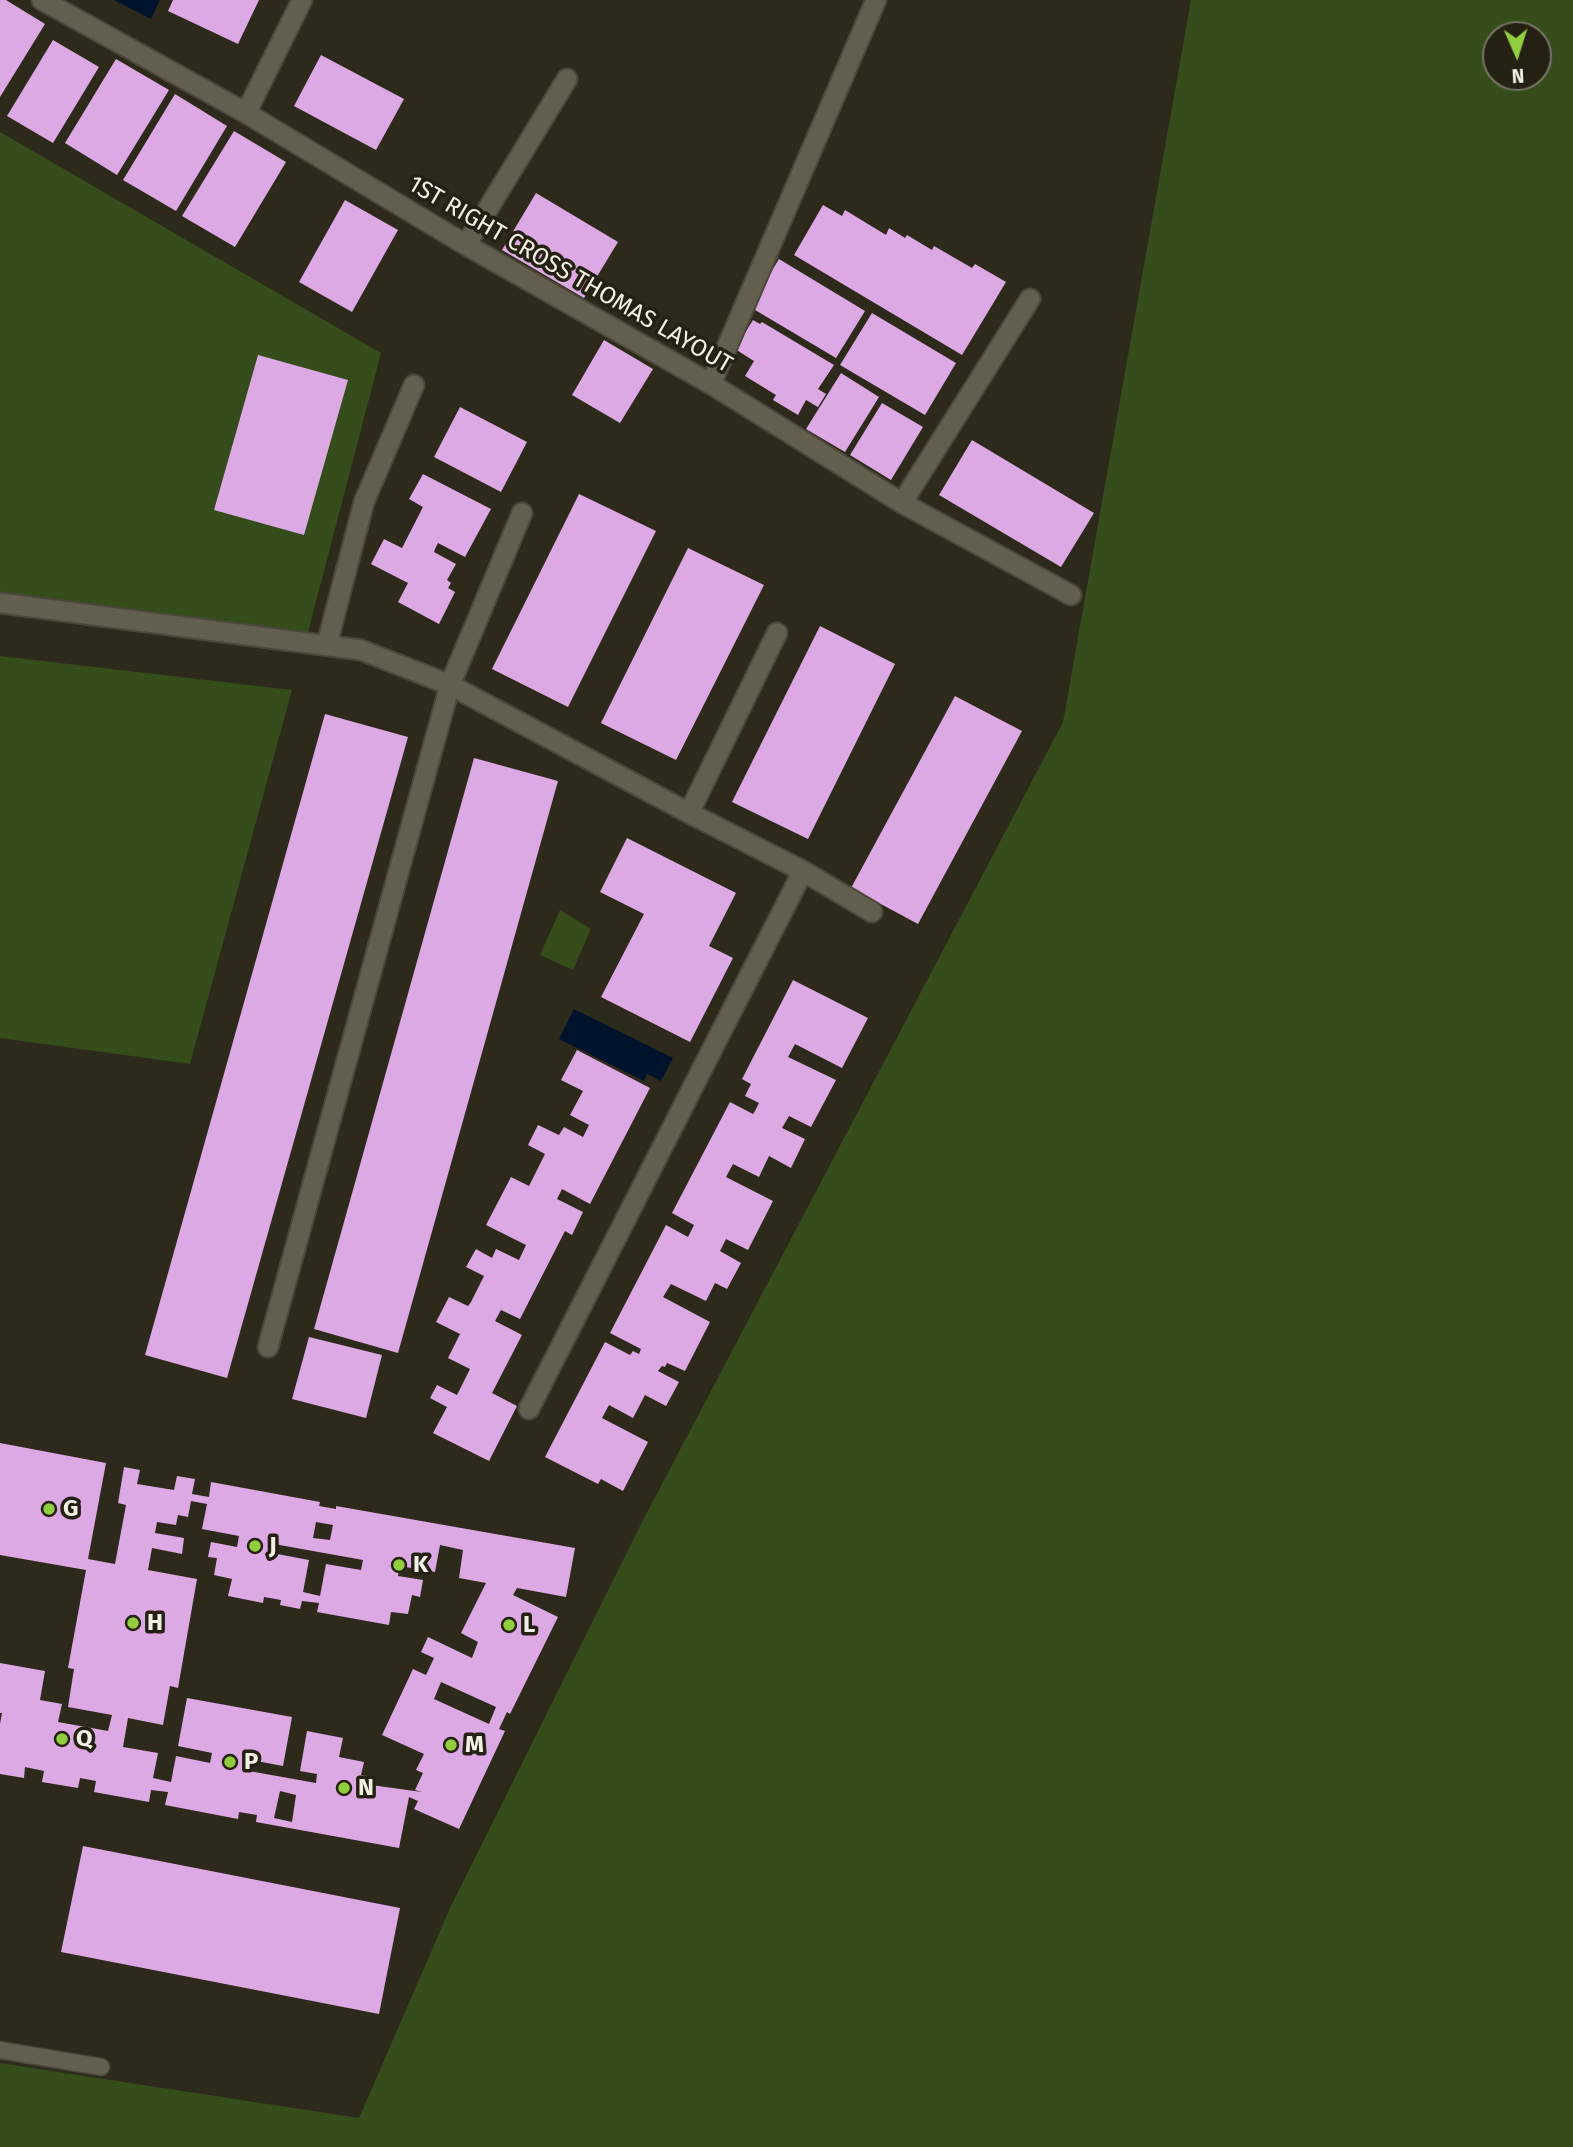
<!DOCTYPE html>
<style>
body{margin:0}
#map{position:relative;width:1573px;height:2147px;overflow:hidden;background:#2e2a1b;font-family:"Fira Sans",sans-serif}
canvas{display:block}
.north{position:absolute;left:1482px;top:21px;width:70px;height:70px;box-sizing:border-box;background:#242112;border:2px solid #767467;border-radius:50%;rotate:177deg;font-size:19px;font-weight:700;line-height:28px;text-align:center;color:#f2f0e6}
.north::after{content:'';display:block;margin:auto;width:24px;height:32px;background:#91cd3f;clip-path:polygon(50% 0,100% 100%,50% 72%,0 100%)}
</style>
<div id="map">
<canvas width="1573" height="2147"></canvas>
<div class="north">N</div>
</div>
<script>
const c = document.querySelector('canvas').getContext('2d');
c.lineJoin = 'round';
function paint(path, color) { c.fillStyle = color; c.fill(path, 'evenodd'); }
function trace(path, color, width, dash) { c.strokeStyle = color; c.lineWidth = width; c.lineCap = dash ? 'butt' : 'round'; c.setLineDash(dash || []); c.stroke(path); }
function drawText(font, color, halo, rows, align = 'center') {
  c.font = font + ' "Fira Sans",sans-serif'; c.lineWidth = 7; c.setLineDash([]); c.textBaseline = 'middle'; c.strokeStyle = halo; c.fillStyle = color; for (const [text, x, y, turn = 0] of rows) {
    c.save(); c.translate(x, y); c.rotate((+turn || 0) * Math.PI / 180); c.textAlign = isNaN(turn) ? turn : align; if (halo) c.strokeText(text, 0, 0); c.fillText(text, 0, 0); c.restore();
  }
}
const green = new Path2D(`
 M1191,0h382v2147h-1573v-84l359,55 92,-212 191,-384 421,-800zM1496,35h42v42h-42z
 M0,132l381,221 -74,283 -307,-43z
 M0,656l292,34 -102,374 -190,-26z
 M560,910l31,19 -18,41 -33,-15z`);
const water = new Path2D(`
 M114,0h46l-9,19z
 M574,1009l99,49 -12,23 -14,-7 -3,7 -85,-42z`);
const building = new Path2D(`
 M0,0h6l39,24 -45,73z
 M173,0h86l-21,44 -70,-33z
 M53,40l46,27 -46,76 -46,-27z
 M321,55l83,44 -28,51 -82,-44z
 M116,59l53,31 -52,85 -52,-32z
 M175,94l52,32 -51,85 -53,-31z
 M234,131l52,31 -51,85 -53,-31z
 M536,193l82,49 -34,56 -82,-48z
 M345,200l53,30 -46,82 -53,-30z
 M823,205l19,11 3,-6 41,25 3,-7 16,10 2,-3 25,15 2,-4 38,22 3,-4 31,18 -44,73 -168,-100z
 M779,259l86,52 -29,47 -86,-51z
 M872,313l84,50 -31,52 -85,-50z
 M753,320l7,4 2,-2 72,43 -16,24 8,5 -8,13 -12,-7 -8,15 -25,-15 3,-5 -31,-19 9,-15 -19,-12z
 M604,340l49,29 -33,54 -48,-28z
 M258,355l90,25 -44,155 -90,-25z
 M841,373l38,24 -34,55 -39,-23z
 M882,403l41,24 -32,53 -41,-25z
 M460,407l67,35 -26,50 -67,-35z
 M972,440l122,73 -33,54 -122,-72z
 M423,474l68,35 -26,48 -27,-14 -3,6 -1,3 22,12 -9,16 4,3 -3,5 7,4 -16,32 -41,-22 10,-19 -37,-19 13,-25 18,9 21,-41 -14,-8z
 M579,494l77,37 -88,176 -76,-38z
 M688,548l76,37 -88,175 -75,-37z
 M820,626l75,38 -87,175 -76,-37z
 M955,696l67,35 -104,193 -67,-36z
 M325,714l83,23 -181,641 -82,-23z
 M474,758l84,23 -160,572 -84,-24z
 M627,838l109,55 -27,53 24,12 -43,84 -89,-45 43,-83 -44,-22z
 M793,980l75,38 -26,50 -47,-24 -7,13 48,23 -25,47 -22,-11 -7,12 23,11 -14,29 -22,-12 -10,21 -26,-13 -7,13 47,24 -25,49 -22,-11 -6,12 21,12 -14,26 -12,-6 -9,18 -35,-17 -8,13 47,25 -25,49 -18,-8 -2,4 -3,-1 -4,5 21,11 -13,24 -21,-11 -12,23 -24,-13 -7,13 46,24 -25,49 -22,-12 -3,5 -53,-27 60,-115 25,13 3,-4 6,3 2,-5 -31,-16 56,-108 22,12 6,-12 -22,-12 58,-111 23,12 2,-3 4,-8 -14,-7 6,-12 -9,-5z
 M577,1050l73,38 -60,116 -28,-15 -5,10 26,13 -11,23 -7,-4 -45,88 -19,-9 -6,11 27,14 -30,58 25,13 -28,55 -56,-28 14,-26 -17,-9 7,-13 20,10 13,-26 -22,-11 12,-24 -24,-12 13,-25 19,9 3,-4 13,-26 -18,-9 10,-18 16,9 4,-9 23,11 7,-15 -40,-20 25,-48 18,9 16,-32 -17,-9 10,-20 21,10 5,-8 19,10 6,-12 -19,-10 13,-24 -22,-11z
 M309,1337l73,18 -16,63 -74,-19z
 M0,1443l106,20 -18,96 27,5 11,-59 -8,-2 6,-36 16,3 -3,14 37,6 3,-14 18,3 -3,15 17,3 2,-15 109,20 -1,4 17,3v-3l239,42 -9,49 -49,-9 -4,7 45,22 -48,97 -3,-2 -8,17 6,2 -46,98 -45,-20 4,-8 -9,-4 -10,51 -143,-26 1,-7 -18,-3 -1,7 -73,-14 3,-13 -17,-2 -2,12 -55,-10 2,-11 -16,-3 -2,10 -36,-6 2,-11 -19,-4 -1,11 -24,-4v-50l2,-11h-2v-50l45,8 -5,29 22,4 -4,18 50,9 4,-16 -44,-8 6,-38 -6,-1 18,-98 -86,-15zM191,1501l16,3 -5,25 37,7 -2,11 -26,-5 -3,15 9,1 -3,17 18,4 -4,17 35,7 1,-6 17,3 -1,5 20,4 2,-8 17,2 -2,9 72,13 2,-13 17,2 4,-19 8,2 3,-17 -25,-4 2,-10 35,6 5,-27 23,5 -4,28 27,5 -25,50 17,9 -6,16 -44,-21 -7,15 13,6 -8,17 -13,-6 -31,66 42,19 -8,16 7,3 -8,17 7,2 -51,-7 2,-8 -12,-2 3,-13 -25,-5 4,-19 -36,-7 -7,40 17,3 -1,9 -67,-12 2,-11 32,6 9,-49 -105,-19 -9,48 34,7 -2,10 -34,-7 -5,26 -18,-4 5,-25 -35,-6 5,-29 35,7 7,-39 8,2 19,-109 -49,-9 4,-22 30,6 2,-16 -29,-5 2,-11 19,3 2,-10 10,2zM316,1522l17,3 -3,15 -17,-2zM274,1544l89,16 -2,10 -35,-6 -6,32 -17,-4 6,-32 -37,-7zM441,1682l55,25 -7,17 -55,-25zM280,1791l16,4 -4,27 -18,-4z
 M83,1846l317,62 -21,106 -318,-62z`);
const service = new Path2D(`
 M0,2050l101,17`);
const minor = new Path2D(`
 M42,0l204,113 220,132 245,139 191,119 169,92
 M246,113l56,-113
 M466,245l101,-166
 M711,384l165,-384
 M902,503l128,-204
 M0,603l361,47 89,35 239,128 114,58 69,41
 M327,644l37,-142 50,-117
 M689,813l88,-180
 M268,1347l182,-662 72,-172
 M529,1409l274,-538`);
const markers = [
 [49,1509,7,"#91cd3f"],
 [255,1546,7,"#91cd3f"],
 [399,1565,7,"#91cd3f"],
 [133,1623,7,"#91cd3f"],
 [509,1625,7,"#91cd3f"],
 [62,1739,7,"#91cd3f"],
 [451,1745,7,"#91cd3f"],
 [230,1762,7,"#91cd3f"],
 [344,1788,7,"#91cd3f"]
];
const streetNames = [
 ["1ST RIGHT CROSS THOMAS LAYOUT",570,275,30]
];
const poiNames = [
 ["G",63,1509],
 ["J",269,1546],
 ["K",413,1565],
 ["H",147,1623],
 ["L",523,1625],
 ["Q",76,1739],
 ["M",465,1745],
 ["P",244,1762],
 ["N",358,1788]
];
paint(green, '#354c1b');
paint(water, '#00132c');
paint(building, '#dca9e4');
trace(service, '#4b483b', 19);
trace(minor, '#4b483b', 23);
trace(service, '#635f4e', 16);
trace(minor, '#635f4e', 19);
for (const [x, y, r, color] of markers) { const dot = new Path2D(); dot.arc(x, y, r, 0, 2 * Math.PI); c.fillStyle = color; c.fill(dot); trace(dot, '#242112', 2.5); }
drawText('24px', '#f2f0e6', '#242112', streetNames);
drawText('bold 24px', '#f2f0e6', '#242112', poiNames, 'left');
</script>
